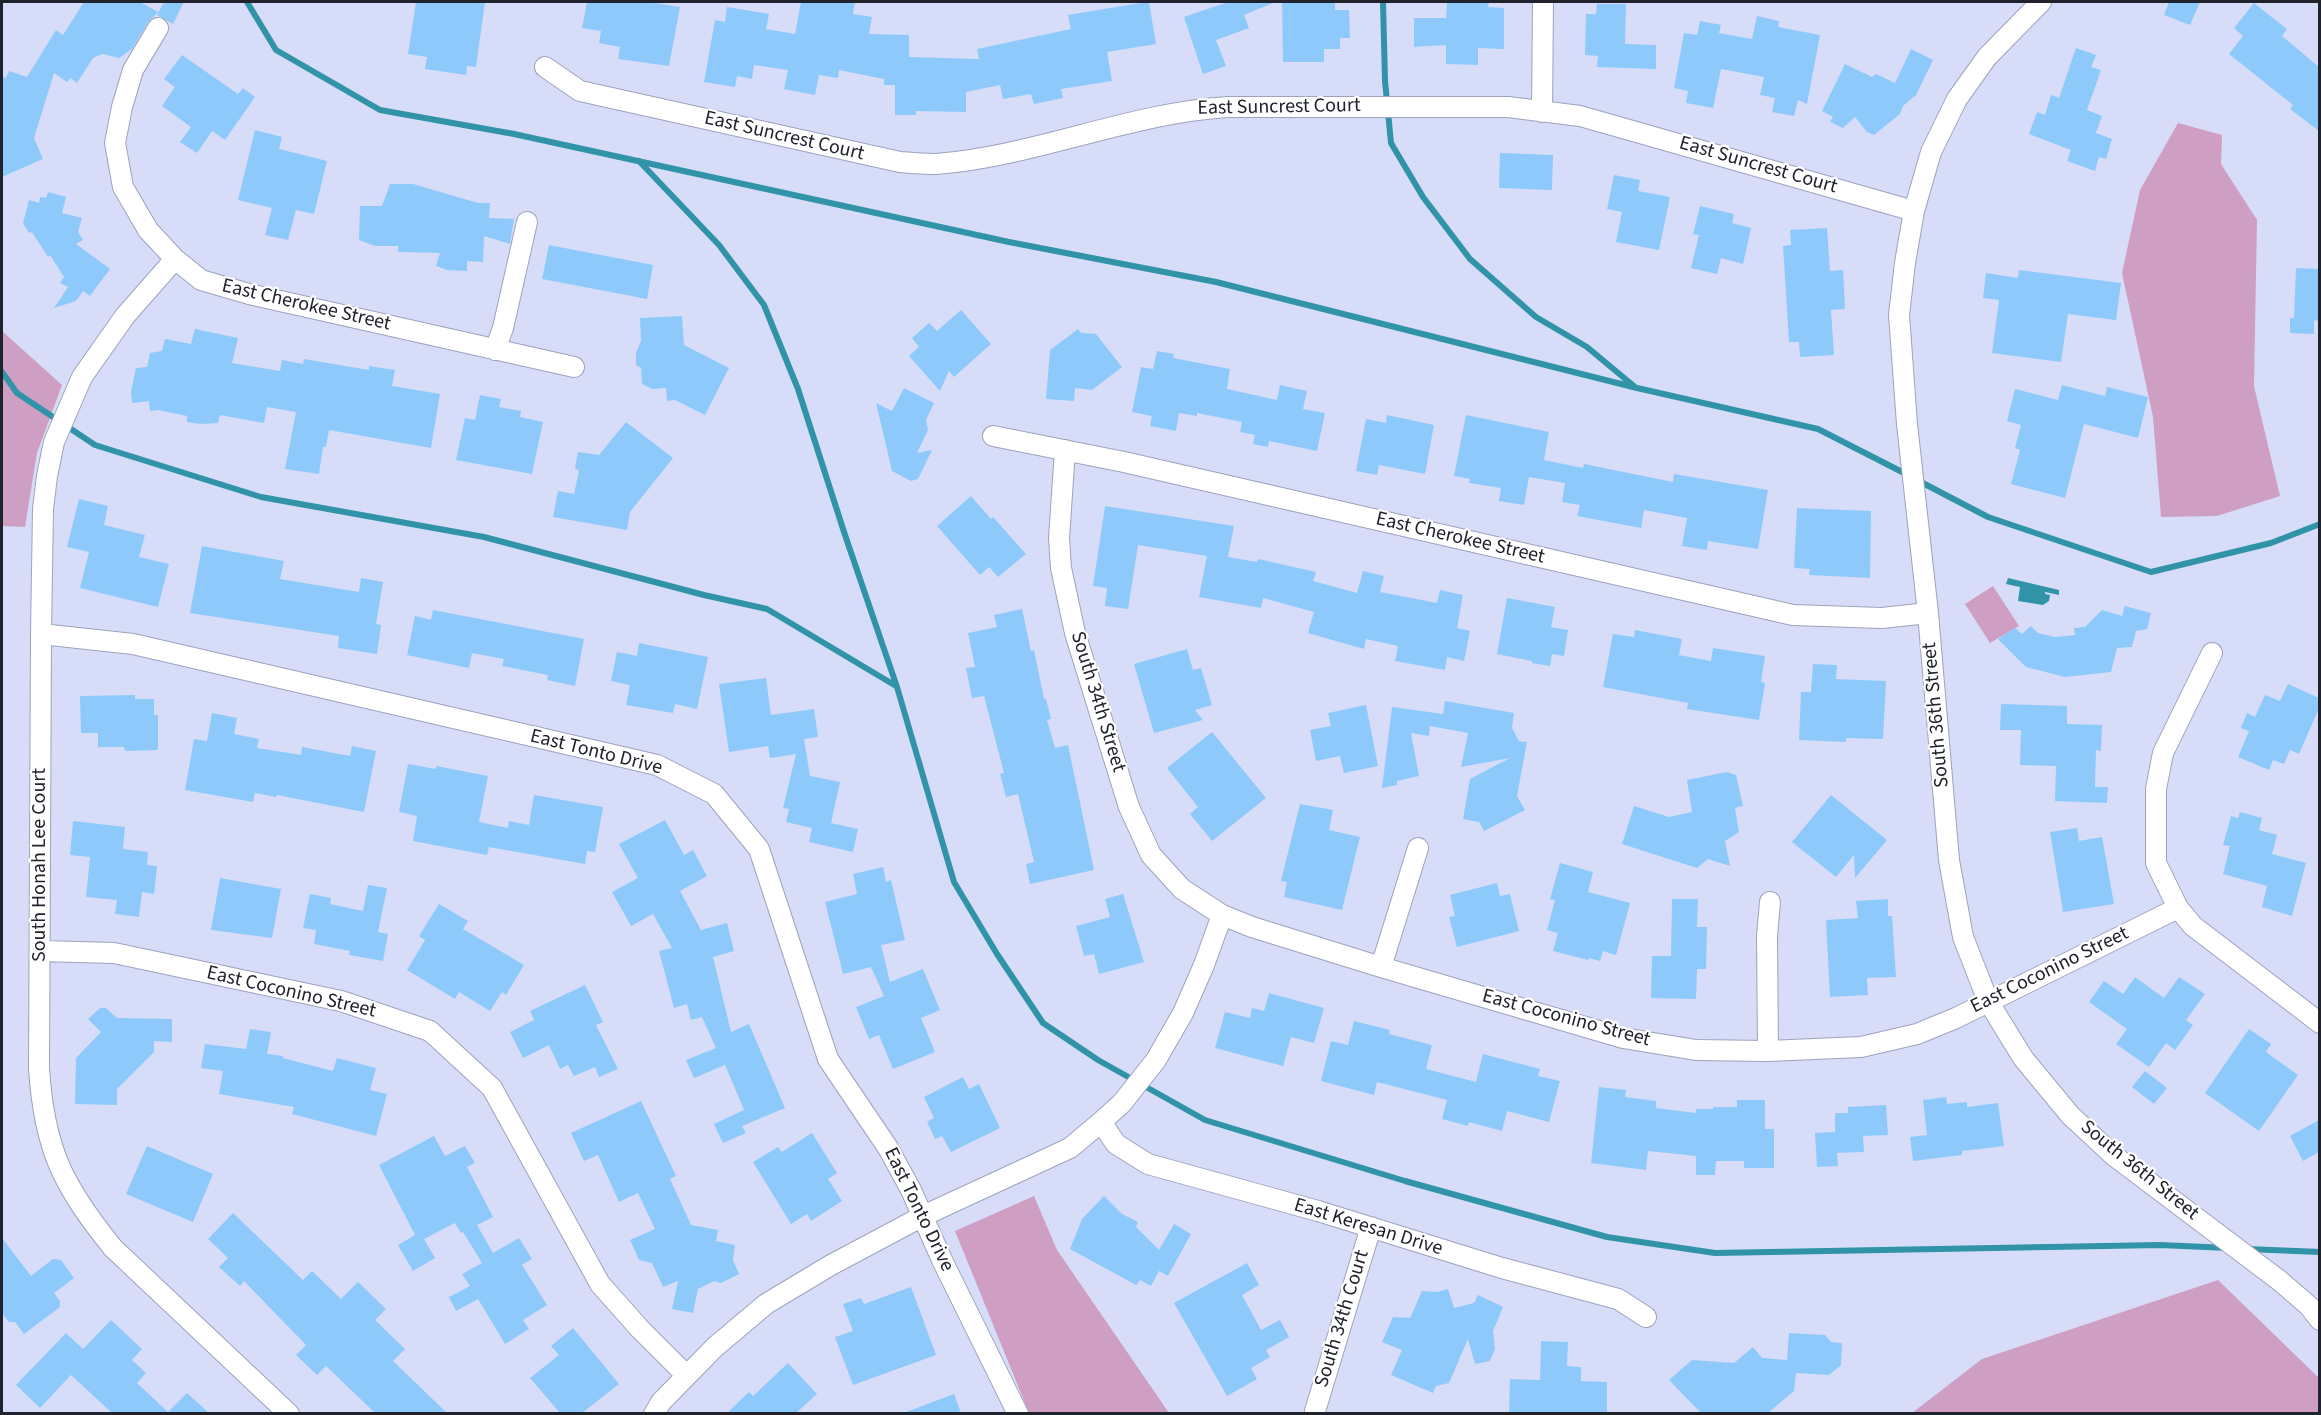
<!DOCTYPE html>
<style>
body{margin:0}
#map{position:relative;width:2321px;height:1415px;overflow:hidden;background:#d7ddf9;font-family:"Source Sans 3",sans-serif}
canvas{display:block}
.frame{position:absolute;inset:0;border:3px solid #20222c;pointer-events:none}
</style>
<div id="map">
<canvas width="2321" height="1415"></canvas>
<div class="frame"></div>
</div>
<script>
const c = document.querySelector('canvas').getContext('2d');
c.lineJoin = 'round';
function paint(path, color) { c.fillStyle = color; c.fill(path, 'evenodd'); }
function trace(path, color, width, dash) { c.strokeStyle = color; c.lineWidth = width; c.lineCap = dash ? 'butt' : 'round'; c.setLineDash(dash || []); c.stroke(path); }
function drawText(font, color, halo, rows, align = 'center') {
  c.font = font + ' "Source Sans 3",sans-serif'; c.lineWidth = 4.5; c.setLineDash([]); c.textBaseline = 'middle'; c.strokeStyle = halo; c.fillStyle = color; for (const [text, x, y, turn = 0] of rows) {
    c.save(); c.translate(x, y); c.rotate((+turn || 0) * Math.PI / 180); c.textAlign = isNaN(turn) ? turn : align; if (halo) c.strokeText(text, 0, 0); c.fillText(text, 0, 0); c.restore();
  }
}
const green = new Path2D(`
 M2178,123l44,12 -1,29 36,56 -3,166 26,110 -63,20 -56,1 -8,-100 -31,-144 18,-83z
 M2,331l60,54 -25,68 -12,74 -23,-1z
 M1993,586l26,40 -29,17 -25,-39z
 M1034,1196l23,54 112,163h-140l-74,-182z
 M2218,1280l101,98v35h-407l70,-54z`);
const water = new Path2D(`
 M2008,578l51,12v5l-14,-3v2l5,1 -1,6 -6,4 -25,-4 2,-14 -14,-3z`);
const stream = new Path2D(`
 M247,2l29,48 104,60 134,24 495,108 207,40 421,106 181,41 90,46
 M1383,2l2,79 6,62 32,54 47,62 66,58 51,30 48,40
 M639,161l80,84 45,60 34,84 47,146 52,152 57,195 43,72 46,69 55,37 107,60 200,61 202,56 108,16 445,-8 68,3
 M2,372l15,21 78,52 166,52 223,40 220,58 63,14 129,77
 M1917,480l71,37 163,55 120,-29 49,-19
 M2247,1249l73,3`);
const building = new Path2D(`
 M84,2h56l18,10 -10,10 -16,27 -13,9 -17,-4 -9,4 -16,25 -7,-5 -3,4 -13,-9 -20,65 9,21 -41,18v-100l4,1 3,-7 18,6 29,-47 7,5z
 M164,2h20l-11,22 -16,-9z
 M416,2h69l-9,65 -9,-1 -1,9 -41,-6 2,-12 -19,-3z
 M587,2h62l31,5 -11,59 -51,-7 2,-12 -21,-4 2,-12 -19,-3z
 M801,2h54l-2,12 19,3 -3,17 40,1v22l70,2 -2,-10 94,-20 -3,-14 79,-13h2l7,42 -49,8 5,29 -51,8 2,9 -29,6 -3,-10 -28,5 -3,-14 -34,7v20l-50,-1v4h-21v-30h-11v-6l-45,-9 -1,8 -19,-3 -4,20 -31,-6 4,-19 -34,-5 -2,14 -15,-3 -2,11 -31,-5 11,-62 10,2 2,-15 42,7 -3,15 29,5z
 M1228,2h47l-31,13 5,13 -33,12 10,26 -23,8 -19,-57z
 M1282,2h53v8h14l1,28h-10v11h-16v13h-41z
 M1447,2h42l-1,5 16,1v41l-26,-1v17l-32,-1v-19l-32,2v-29h32z
 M2169,2h31l-10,23 -26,-10z
 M2254,3l33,26 -5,7 37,31v64l-29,-22 3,-4 -64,-51 14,-18 -9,-8z
 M1597,4h29l-1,40 31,1v24l-59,-2 1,-11 -13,-1 1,-41h10z
 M1757,16l22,5 -1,6 42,8 -13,69 -9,-4 -4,16 -22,-4 3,-14 -15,-3 4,-18 -43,-8 -8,39 -27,-5 2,-12 -14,-3 10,-55 13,2 3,-14 21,4 -2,8 33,6z
 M2076,48l20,7 -5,12 10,3 -14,40 15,6 -6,17 16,6 -6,20 -7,-2 -4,14 -28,-10 4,-11 -42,-16 8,-22 8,3 6,-20 8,3z
 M1911,49l22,11 -17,35 -13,11 -3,8 -26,21 -7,-3 -12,-15 -12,11 -13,-6 3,-5 -11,-6 23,-47 27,13 4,-3 19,9z
 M182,55l56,39 5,-6 12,9 -30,43 -13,-9 -15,22 -17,-11 11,-15 -29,-21 13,-19 -11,-8z
 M255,130l27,7 -3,12 48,12 -13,53 -18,-4 -8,30 -23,-5 7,-27 -34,-8z
 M1500,153l53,2 -1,35 -53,-2z
 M1614,175l26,5 -2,11 32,6 -11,53 -43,-8 6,-30 -15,-3z
 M390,184h23l65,19h12l-1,15 25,1 -4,25 -26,-8 -1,26 -16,-1v10l-20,-1 -11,-4 4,-13 -42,-1v-6h-23l-16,-6 1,-34h22z
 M48,192l18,5 -4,16 20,5 -4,14 5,8 -7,4 34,25 -20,27 -7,-5 -7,10 -22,7 14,-21 -8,-4 4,-6 -14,-22 -2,2 -16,-25 -3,1 -6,-10 6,-23 10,3 1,-6 6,1z
 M1700,206l34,8 -2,9 19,5 -8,36 -22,-6 -4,16 -26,-6 8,-33 -6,-1z
 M1827,228l3,43 13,-1 2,39 -14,1 3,45 -34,2 -1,-15h-10l-6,-96 8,-1 -1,-15z
 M549,245l104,20 -6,34 -105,-20z
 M2296,268l23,1v52l-5,-1v14l-24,-1v-15h4z
 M2019,270l102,13 -5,37 -48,-6 -7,48 -69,-9 7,-53 -16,-2 3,-25 32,5z
 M961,310l30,34 -37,33 -5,-6 -9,20 -31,-35 10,-9 -7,-9 17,-15 8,8z
 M682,316l2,29 45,23 -24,47 -30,-15 -8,1 -1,-13 -14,1 -10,-5 -1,-16 -5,-3v-12l5,-12 -1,-23z
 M195,329l43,9 -6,25 48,8 2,-11 21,4 1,-5 65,11v-4l26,4 -3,16 48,8 -9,54 -102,-18 -3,17h-3l-4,27 -34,-5 11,-57 -29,-5 -3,16 -44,-8 -2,8 -17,1 -14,-2v-6l-29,-6 -8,1 -1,-10 -17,2 -1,-11 5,-24 11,-1 3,-14 12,-2 3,-12 26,5z
 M1078,329l3,4 15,1 26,33 -30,23 -17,-2 -1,13 -28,-2 4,-49z
 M1157,351l17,3 -1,4 57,11 -3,20 50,11 3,-15 27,6 -4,18 22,4 -8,38 -48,-10 -1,6 -15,-3 2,-9 -15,-3 2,-10 -45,-9v3l-18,-3 -3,18 -26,-5 2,-10 -20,-4 9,-45 12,2z
 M2062,385l43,11 2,-9 41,10 -10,41 -54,-14 -19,74 -54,-14 9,-34 -5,-2 6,-23 -14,-4 8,-32 43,11z
 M904,388l30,15 -8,17 2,10 -11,23 15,-3 -14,29 -7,2 -19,-10 -16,-68 16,8z
 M480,395l21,4 -2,8 22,4 -1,6 23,5 -11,52 -76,-14 9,-42 10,2z
 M1387,415l47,10 -9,49 -46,-9 -2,10 -21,-4 10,-52 20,4z
 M1466,415l83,17 -5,28 39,8 1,-4 89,18 1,-8 94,16 -10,59 -50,-8 -1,9 -25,-4 5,-28 -43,-8 -3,18 -64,-12 3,-11 -18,-3 3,-19 -36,-6 -5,28 -25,-4 2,-13 -32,-5 1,-4 -16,-3z
 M626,422l47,36 -43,54 -3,18 -74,-13 5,-26 16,3 5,-23 -4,-3 3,-16 21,3z
 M971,496l20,23 2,-2 33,37 -28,23 -9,-10 -9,8 -43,-49z
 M79,499l29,7 -4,19 41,10 -6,22 30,7 -11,43 -78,-19 9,-36 -22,-5z
 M1105,506l129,20 -6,31 29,5 1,-3 58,13 -3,9 44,12 6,-22 21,5 -4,16 57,11 3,-13 23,5 -6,33 13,3 -6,30 -17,-4 -2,13 -50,-9 3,-15 -32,-7 -2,10 -56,-16 6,-21 -51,-14 -2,10 -62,-11 8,-41 -69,-11 -10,64 -23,-3 2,-18 -14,-2z
 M1797,508l74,3 -1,67 -61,-3 1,-6 -16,-1z
 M202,546l82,15 -4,18 79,13 2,-14 22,4 -7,42 5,1 -4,29 -39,-6 1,-12 -149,-23z
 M1507,598l48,9 -4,20 17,3 -4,26 -12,-2 -2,12 -18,-3v-2l-35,-7z
 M2125,606l26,7 -4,16 -11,2 -4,16 -15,1 -6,24 -46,5 -39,-10 -28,-28 17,-11 7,6 9,-8 7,7 17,4 20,-2 -1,-7 11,-1 17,-17 20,6z
 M1022,609l9,42 3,-1 10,49h2l5,20 -4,1 8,28 13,-3 26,125 -64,14 -4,-20 8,-2 -16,-68 -12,3 -6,-23 4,-1 -20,-77 -12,2 -6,-30 9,-1 -7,-34 29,-6 -3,-12z
 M433,610l151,29 -9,47 -28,-6 1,-5 -46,-9 2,-7 -32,-6 -3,15 -62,-13 8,-39 16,4z
 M1635,630l47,9 -3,16 32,6 2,-13 52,8 -4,26 4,1 -6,37 -72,-11 1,-6 -85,-16 10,-53 21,3z
 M639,643l69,14 -11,52 -22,-5 -2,9 -47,-8 4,-20 -19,-4 6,-29 20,4z
 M1187,649l6,21 8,-2 11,37 -17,5 8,10 -49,13 -20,-69z
 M1813,664l24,1 -1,14 50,2 -3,58 -37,-1v4l-47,-2 2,-48h10z
 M766,678l5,37 43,-6 4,28 -14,2 6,37 30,6 -9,41 27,6 -5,23 -44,-10 3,-14 -26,-6 3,-13 -6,-1 13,-54 -26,4 -2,-12 -39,6 -10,-68z
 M2288,684l31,14v10l-20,46 -9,-4 -6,14 -11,-4 -4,10 -31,-13 11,-26 -8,-3 6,-15 8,4 10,-22 15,6z
 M135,695v4h19v16h4v35l-33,1 -1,-4h-26v-14h-17l-1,-37z
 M1445,701l69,12 -2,15 7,13 8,1 -10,54 8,14 -41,21 -5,-9 -16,-3 7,-40 40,-21 -49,9 7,-34 -38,-7 -1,10 -18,-3 8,43 -22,5v4l-15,3 10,-81 51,7z
 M2001,704l66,2v18l35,1 -1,26 -5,-1 -1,37h13l-1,16 -52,-2 1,-35 -36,-1 1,-35h-21z
 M1366,705l12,61 -34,7 -4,-17 -24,5 -6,-31 21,-4 -3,-13z
 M212,713l25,5 -3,16 25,5 -2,9 44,7 1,-8 48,9 2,-10 24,5 -12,61 -87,-17 -1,2 -21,-4 -2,9 -68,-12 9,-51 13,2z
 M1212,732l54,66 -54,43 -22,-27 8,-7 -31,-39z
 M408,764l28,5v-3l52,10 -9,46 29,6 1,-7 20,4 5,-30 69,12 -8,45 -8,-1 -2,13 -96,-17 -2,8 -74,-14 4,-25 -18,-4z
 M1727,772l9,3 7,31 -8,2 4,24 -14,9 5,25 -22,-7 -11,9 -75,-24 12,-38 35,11 23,-5 -5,-32z
 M1831,795l56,45 -32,38 -1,-23 -18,22 -44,-35z
 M1300,804l33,6 -4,20 31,7 -18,73 -58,-13 3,-15 -6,-1z
 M2240,812l22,6 -3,12 18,5 -5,19 34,9 -14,53 -30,-9 5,-21 -44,-12 7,-28 -7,-1 8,-29 7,2z
 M665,820l19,35 9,-5 14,26 -27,15 21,39 26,-7 7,28 -21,6 18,75 18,-8 36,84 -43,18 4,7 -23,10 -9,-19 30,-14 -19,-45 -31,13 -8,-18 30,-12 -14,-31 -11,3 -4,-16 -13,4 -15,-57 13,-3 -19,-34 -22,12 -19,-34 26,-14 -19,-34z
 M73,821l52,6 -2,22 25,3 -1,13 10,1 -3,28 -12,-2 -3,25 -24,-3 2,-14 -31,-3 4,-40 -20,-2z
 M2077,828l2,13 23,-4 12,67 -51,8 -13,-80z
 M1560,863l33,9 -5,20 42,11 -14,52 -13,-4 -3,10 -11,-3 -1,2 -35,-9 5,-18 -11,-3 8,-30 -5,-1z
 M883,867l3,15 5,-2 14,60 -24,5 9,37 33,-13 17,41 -19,8 14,34 -42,17 -14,-34 -10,4 -13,-32 28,-11 -13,-29 -28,7 -18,-72 32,-8 -4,-20z
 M220,878l61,11 -9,49 -61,-8z
 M1497,883l3,13 10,-2 9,37 -62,16 -8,-30 6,-1 -5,-21z
 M368,885l19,3 -9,44 10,2 -5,27 -34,-6 1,-4 -36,-7 2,-14 -13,-2 7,-34 21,4 -1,6 33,7z
 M1123,894l21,68 -45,12 -5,-20 -10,2 -8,-30 34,-9 -5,-18z
 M1672,899h26l-1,28h10l-1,42h-9l-1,30 -45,-1 1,-42h19z
 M1888,899v17h4l4,61 -29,1 1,17 -38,2 -4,-77 32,-2 -2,-17z
 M439,904l29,17 -5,8 61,36 -18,30 -4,-3 -12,19 -31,-19 -4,7 -48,-29 18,-30 -6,-4z
 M2135,977l29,21 15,-21 26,17 -19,26 7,5 -18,25 -9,-7 -17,24 -33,-23 11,-15 -38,-27 15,-21 19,13z
 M585,985l18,37 -7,3 22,44 -19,8 -4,-10 -21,9 -6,-11 -8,4 -11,-24 -26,13 -13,-26 24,-12 -4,-9z
 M1269,993l55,15 -10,35 -23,-6 -8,29 -68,-18 10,-36 25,6 2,-10 12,3z
 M100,1008h6l11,10 55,1v23l-18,-1v11l-37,37v16l-42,-1 1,-46 25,-26 -13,-13z
 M1354,1021l36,9 -1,4 43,11 -6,24 50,13 7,-28 57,15 -2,7 22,5 -11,41 -42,-11 -5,20 -33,-9 -1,4 -26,-7 5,-19 -70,-18 -3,13 -53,-14 10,-40 17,4z
 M250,1029l21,3 -4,22 16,2v2l50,13 4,-13 39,10 -6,22 17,4 -11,42 -84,-22 2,-7 -75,-13 4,-23 -22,-3 4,-24 41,5z
 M2249,1029l22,15 -5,8 32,23 -39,56 -54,-38z
 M2145,1071l22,17 -13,16 -22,-17z
 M963,1077l6,12 10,-5 21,44 -49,24 -9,-16 -7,3 -8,-17 7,-4 -10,-21z
 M1599,1087l27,3 -1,7 31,4v7l40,5v-4h17v-2h24v-7h28v29h9v39h-30v-7h-28l-1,14h-19v-19l-48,-5 -2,19 -55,-7z
 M1946,1097l1,7 20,-2v5l31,-4 6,43 -42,5v4l-49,6 -3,-24 17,-2 -4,-35z
 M641,1101l35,75 -6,3 21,46 27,5 -2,11 19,4 -2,15 6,14 -18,9 -7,-2 -16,8 -5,24 -21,-4 6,-28 -15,6 -11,-24 -13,-3 -9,-20 25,-11 -17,-36 -19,9 -21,-47 -14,6 -13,-28z
 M1886,1105l2,30 -25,1 1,16 -27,1 1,13 -21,1 -2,-34 20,-1v-19h13v-6z
 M2319,1120v32l-16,9 -13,-25z
 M812,1133l25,40 -9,6 14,22 -31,20 -4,-7 -16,10 -38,-62 25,-15 4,5z
 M434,1136l11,20 20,-10 10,17 -8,4 26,50 -16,8 16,28 26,-15 13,21 -10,6 25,40 -24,15 6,9 -24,15 -27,-45 -22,12 -7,-14 21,-11 -8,-12 20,-11 -19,-31 -2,1 -6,-10 -31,16 11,19 -22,13 -15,-26 17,-10 -36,-70z
 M147,1146l66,28 -20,48 -67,-28z
 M1104,1196l18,18 16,8 -2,5 23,23 15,-26 17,10 -23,42 -9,-5 -8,15 -11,-6 -4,5 -66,-36 12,-30z
 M233,1213l70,67 9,-9 29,28 17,-17 28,27 -11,11 30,29 -12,12 54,52h-72l-49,-47 -9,9 -21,-20 10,-10 -62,-64 -4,5 -21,-19 9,-9 -20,-19z
 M2,1238l29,38 22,-17 8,1 13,18 -20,15 6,8v6l-36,27 -9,-12h-6l-7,-9z
 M1247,1263l12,22 -17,10 19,35 19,-10 9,17 -23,13 4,7 -19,11 6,11 -30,17 -53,-93z
 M911,1287l25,68 -83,30 -18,-48 18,-6 -10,-27 18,-6 3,6z
 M1448,1289l6,19 20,-5 4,-8 25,12 -10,24 2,18 -5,12 -15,3 -7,-25 -19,44 -13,3 -3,7 -42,-18 11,-25 -20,-8 11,-25 17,1 12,-27 16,1z
 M111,1320l31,29 -10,11 14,13 -9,10 31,29 19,-19 22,20h-97l-41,-38 -31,33 -24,-23 50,-52 17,16z
 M573,1328l46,56 -37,29h-22l-30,-35 29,-23 -8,-9z
 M1789,1333l36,2 6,7 11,1 -1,22 -12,10 -33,-2 -2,18 -26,22h-67l-32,-33 23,-20 42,3 19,-16 9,11 25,2z
 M1541,1341l27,1 -1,24 14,1v14l26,1v31h-98l1,-34 30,1z
 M788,1363l29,31 -21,19h-69l22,-21 4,4z
 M954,1394l7,19h-55v-1z`);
const minor = new Path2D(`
 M2041,2l-54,55 -30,42 -26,53 -17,59 -9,52 -6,52 8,109 21,189 21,247 14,77 25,64 35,57 47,57 43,40 167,126 29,25 11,14
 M158,28l-25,42 -11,37 -7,36 8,44 25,43 27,29 26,21 48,14 325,73
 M545,67l35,24 320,71c12,1 24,2 36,2 100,-8 193,-51 292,-57h280l72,9 334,95
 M1542,112l1,-110
 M175,259l-50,57 -43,61 -28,65 -7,34 -4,33 -2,125 -2,434c5,81 24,118 74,180l176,166
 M495,350l8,-22 24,-106
 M993,436l131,26 669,153 89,3 46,-5
 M1065,450l-6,88 2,30 14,65 54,174 22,48 31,34 40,26 30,12 129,40 242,71 73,12 72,1 93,-4 56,-13 39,-16 222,-110
 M41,634l92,10 524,121 57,29 45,55 69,210 60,89 23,42 31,70 76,154
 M2212,653l-49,100 -7,36v74l22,45 15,18 127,97
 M41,951l73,2 227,48 89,30 62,57 108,196 40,45 46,46
 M1381,967l37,-119
 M1768,1051l-1,-115 3,-34
 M1101,1122l15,22 32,20 170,47 184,57 116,31 28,18
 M1315,1411l56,-184
 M654,1414l7,-12 54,-55 51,-43 65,-39 92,-49 147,-68 31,-26 21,-19 34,-43 27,-47 21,-48 18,-50`);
const streetNames = [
 ["East Suncrest Court",1279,108,-1],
 ["East Suncrest Court",784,137,13],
 ["East Suncrest Court",1758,166,16],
 ["East Cherokee Street",306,306,13],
 ["East Cherokee Street",1460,539,13],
 ["South 34th Street",1097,702,73],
 ["South 36th Street",1937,715,-95],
 ["East Tonto Drive",596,753,14],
 ["South Honah Lee Court",41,865,-90],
 ["East Coconino Street",2050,971,-26],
 ["East Coconino Street",291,993,13],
 ["East Coconino Street",1566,1019,15],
 ["South 36th Street",2139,1171,39],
 ["East Tonto Drive",918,1210,64],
 ["East Keresan Drive",1368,1228,17],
 ["South 34th Court",1343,1319,-73]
];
paint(green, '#cf9ec3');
paint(water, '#3093a7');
trace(stream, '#3093a7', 6);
paint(building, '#8ec9fb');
trace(minor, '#9ca3bd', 22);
trace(minor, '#fff', 20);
drawText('20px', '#20222c', '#fff', streetNames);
</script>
